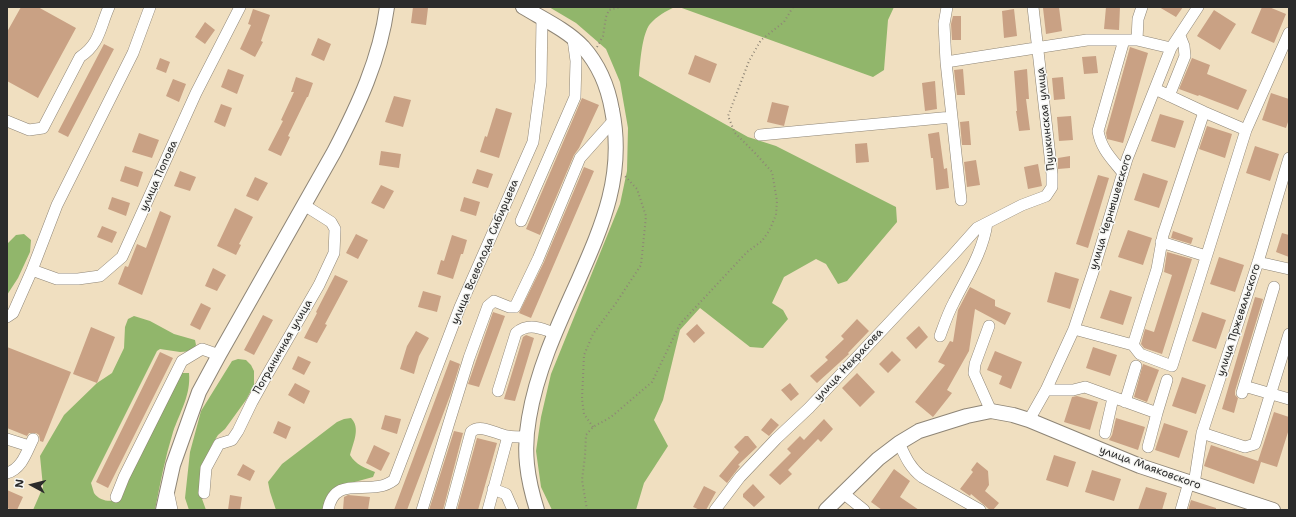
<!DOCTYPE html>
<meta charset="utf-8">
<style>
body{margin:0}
#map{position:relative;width:1296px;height:517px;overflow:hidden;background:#f0dfc0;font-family:"Shantell Sans",sans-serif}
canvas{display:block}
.frame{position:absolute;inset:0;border:8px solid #2b2b2b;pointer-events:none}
.north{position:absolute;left:12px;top:465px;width:40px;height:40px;-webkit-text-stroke:3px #f6f6f2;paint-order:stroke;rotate:277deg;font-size:11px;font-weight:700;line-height:16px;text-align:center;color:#2b2b2b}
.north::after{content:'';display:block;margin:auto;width:14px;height:18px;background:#2b2b2b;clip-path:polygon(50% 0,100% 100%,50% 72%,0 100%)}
</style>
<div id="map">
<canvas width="1296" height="517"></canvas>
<div class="frame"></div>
<div class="north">N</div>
</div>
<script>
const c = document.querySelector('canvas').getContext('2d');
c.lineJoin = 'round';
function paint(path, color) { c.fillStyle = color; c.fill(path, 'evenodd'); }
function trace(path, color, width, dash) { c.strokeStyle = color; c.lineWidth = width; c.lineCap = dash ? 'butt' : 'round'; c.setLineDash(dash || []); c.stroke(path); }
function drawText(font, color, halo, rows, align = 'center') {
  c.font = font + ' "Shantell Sans",sans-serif'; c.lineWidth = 3; c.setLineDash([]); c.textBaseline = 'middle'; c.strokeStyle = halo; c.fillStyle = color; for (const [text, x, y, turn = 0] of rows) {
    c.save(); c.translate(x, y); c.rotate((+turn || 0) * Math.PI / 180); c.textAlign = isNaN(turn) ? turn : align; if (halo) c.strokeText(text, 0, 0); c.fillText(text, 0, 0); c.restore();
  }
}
const forest = new Path2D(`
 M549,7h126c-9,4 -18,9 -25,17 -8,10 -10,39 -11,52l109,61 28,9 120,61 1,15 -50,59 -9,3 -12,-20 -10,-5 -32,18 -12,26 11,7 5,9 -25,29 -13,-1 -50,-39 -20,22 -17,70 -9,20 14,26 -24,37 -8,27h-84l-11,-23 -5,-36 5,-34 10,-43 69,-170 7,-33 1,-43 -8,-46 -14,-33 -30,-26z
 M679,7h215l-6,13 -4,50 -11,7z
 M24,234l7,6 -1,12 -12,26 -11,17v-51l9,-9z
 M134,316l16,5 24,13 21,6 1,5 -3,6 -13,1 -20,-3 -3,2 -66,132c1,3 2,7 3,10 6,9 18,9 26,6l26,-58 34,-68h9c2,22 -9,39 -16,59 -8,26 -13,52 -18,78h-122l10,-23 -3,-31 24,-41 33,-32 15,-10 12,-25 1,-21 3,-8z
 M238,359l8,1 5,5 3,6v14l-8,15 -21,29 -7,6 -5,8 -11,25 -1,28 5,14h-17l-4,-12 5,-46 11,-41 31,-50z
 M351,418c10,10 2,25 -1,37 6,10 15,13 25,17l-2,5 -33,9 -15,24h-49l-6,-18 -2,-10 14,-18 55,-42 7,-3z`);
const building = new Path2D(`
 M21,7h17l38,21 -38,70 -31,-17v-49z
 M413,7l15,1 -2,17 -15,-2z
 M1049,7h10l3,24 -16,3 -3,-26z
 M1106,7h14l-1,23 -15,-1z
 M1159,7h24l-7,10z
 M1262,7h7l17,7 -12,29 -23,-10z
 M253,9l17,6 -9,26 2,1 -8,15 -15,-8 11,-24 -3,-1z
 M1014,9l3,27 -13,2 -2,-27z
 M1214,10l22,14 -16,26 -23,-14z
 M953,16h8v24h-9l-1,-16z
 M205,22l10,8 -10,14 -10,-7z
 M318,38l13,6 -7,17 -13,-6z
 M104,44l10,5 -46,88 -10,-5z
 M1130,47l18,6 -25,90 -16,-4 -1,-6z
 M695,55l22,9 -7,19 -22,-9z
 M1096,56l2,17 -14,1 -2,-17z
 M160,58l10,4 -4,11 -10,-4z
 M1192,58l18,7 -3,9 40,16 -9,20 -39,-15 -1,1 -19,-7z
 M228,69l16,6 -7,19 -16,-7z
 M963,69l2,26h-8l-3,-25z
 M1027,69l2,30h-3l4,31 -11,1 -3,-20h1l-3,-40z
 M296,77l17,6 -5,14h-1l-19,39 2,1 -9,19 -13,-6 15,-29 -2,-1 13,-28h-3z
 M1063,77l2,22 -11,1 -2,-22z
 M173,79l13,5 -7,18 -13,-6z
 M935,81l2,28 -12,2 -3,-28z
 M1271,93l18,6v20l-3,9 -24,-8z
 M394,96l17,4 -8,27 -18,-5z
 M582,98l17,7 -20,43 -5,7 -34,80 -14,-6z
 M772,102l17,4 -5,20 -17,-4z
 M221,104l11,4 -7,19 -11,-5z
 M496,108l16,5 -13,45 -19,-6 5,-16 2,1z
 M1160,114l24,7 -9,27 -24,-7z
 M1071,116l2,24 -14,1 -2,-24z
 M969,121l2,24h-9l-2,-23z
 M1207,126l25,8 -7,24 -26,-9z
 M939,132l5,37 3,-1 2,20 -13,2 -3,-32h-2l-3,-24z
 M139,133l20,7 -7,18 -20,-6z
 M867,143l2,19 -13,1 -1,-19z
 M1255,146l24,8 -9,27 -24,-8z
 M381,151l20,3 -2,14 -20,-3z
 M1070,156v12l-12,1v-11z
 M976,160l4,25 -13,2 -3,-25z
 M1038,164l4,22 -14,3 -4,-22z
 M125,166l18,6 -5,15 -18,-6z
 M584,167l10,4 -63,147 -12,-5 25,-51z
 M477,169l16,5 -5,14 -16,-5z
 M180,171l16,6 -6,14 -16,-5z
 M1143,173l25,8 -9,27 -25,-8z
 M1098,175l11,3 -21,70 -12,-4z
 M255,177l13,6 -10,18 -12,-5z
 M381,185l13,6 -10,18 -13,-6z
 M112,197l18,6 -4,13 -18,-7z
 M464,197l16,5 -4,14 -16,-5z
 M235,208l18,9 -14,27 2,1 -5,10 -19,-9z
 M160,211l11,5 -29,79 -24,-11 7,-18 3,1 9,-23 9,4z
 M102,226l15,6 -5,11 -15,-6z
 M1128,230l24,8 -9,27 -25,-8z
 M1173,231l20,7 -2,6 -20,-6z
 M1282,233l7,2v22l-13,-5z
 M356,234l12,6 -10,19 -12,-6z
 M452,235l15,5 -4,14h-2l-8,25 -16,-5 4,-14 3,1z
 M1167,252l25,7 -30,95 -18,-6 -3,-4 4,-15 9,3 18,-57 -8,-3z
 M1219,257l25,8 -9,27 -25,-8z
 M213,268l13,7 -9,16 -12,-5z
 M1055,272l24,7 -9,30 -23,-7z
 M335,275l13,6 -23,43 2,1 -10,18 -13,-5 13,-25 -1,-1z
 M970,287l25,13v6l16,7 -6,12 -30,-16 -6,42 -22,39 5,3 -19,24 -18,-15 30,-37 -7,-3 12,-21 3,1 5,-32z
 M1110,290l22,7 -9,28 -23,-7z
 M423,291l18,5 -4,16 -19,-5z
 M1255,297l8,2 -28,92v4l3,3 -4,15 -12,-4z
 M201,303l10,5 -11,22 -10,-5z
 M493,312l12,4 -26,71 -11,-3z
 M1202,312l24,8 -10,29 -24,-8z
 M263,315l10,5 -19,35 -10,-5z
 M857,319l12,12 -21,22 1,1 -32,29 -7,-7 18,-16 -3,-3 19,-18 -3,-3z
 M697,324l8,9 -11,10 -8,-9z
 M919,326l9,11 -12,12 -10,-11z
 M91,327l24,10 -18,46 -24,-9z
 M416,331l13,7 -10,18 -5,18 -14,-5 7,-23z
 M526,335l8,3 -19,63 -11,-2 19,-62z
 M7,347l64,25 -28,70 -3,-1 -1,-6 -3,-2h-7l-2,3 -20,-8z
 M1093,347l24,8 -7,21 -24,-8z
 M892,351l9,9 -13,13 -9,-9z
 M995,351l27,11 -11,27 -12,-5 3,-8 -15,-6z
 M160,352l13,6 -65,130 -12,-6z
 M298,356l13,6 -7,13 -12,-6z
 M450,360l10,4 -9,29 -44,117h-13z
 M1143,364l16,6 -12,32 -13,-5z
 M857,373l18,19 -15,15 -18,-19z
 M1182,377l24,8 -10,29 -24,-8z
 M295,383l15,8 -6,13 -16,-9z
 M790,383l9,11 -8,7 -10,-11z
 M1077,396l21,6 -8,28 -26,-8 8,-25z
 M1274,412l15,5v12l-12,38 -19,-6z
 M385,415l16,4 -4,15 -16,-5z
 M771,418l8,7 -10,11 -8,-6z
 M1116,418l29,9 -7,23 -29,-10 3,-5z
 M824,419l9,10 -12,13 -3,-3 -30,31 4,4 -12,11 -11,-10 22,-22 -4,-4 13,-13 4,4z
 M278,421l13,6 -5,12 -13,-6z
 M1164,423l24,8 -9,27 -24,-8z
 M454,431l9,2 -20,77h-14z
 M745,436h3l9,11 -19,18 2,1 -13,17 -8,-7 20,-24 -5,-5z
 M477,438l20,5 -19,67h-21z
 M374,445l16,8 -9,18 -15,-8z
 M1211,445l50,17 -7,22 -50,-18z
 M1054,455l22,7 -8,25 -22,-7z
 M977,462l11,9 1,14 -4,6 14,12 -6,7h-3l-19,-16 -1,2 -10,-7 13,-17 -2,-2z
 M243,464l12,7 -5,10 -13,-6z
 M894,469l16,12 -10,16 19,13h-37l-11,-8z
 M1092,470l29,9 -7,22 -29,-9z
 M753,484l12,13 -11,10 -11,-10v-3z
 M704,486l12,6 -10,18h-6l-7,-3z
 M1146,487l21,6 -5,17h-24z
 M7,490l16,7 -6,13h-5l-5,-2z
 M230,495l12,2 -2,13h-12z
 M348,495l22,2 -2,13h-25l1,-13z
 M1191,500l25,8v2h-28z`);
const path = new Path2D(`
 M597,47l6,-11 3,-19 3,-7 11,-3
 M593,427l-9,-13 -2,-15 2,-44 9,-21 23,-31 25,-38 5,-49 -9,-27 -12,-13
 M587,510l-5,-30 3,-24 1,-21 7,-8 18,-10 41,-35 28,-58 67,-72 15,-11 7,-10 7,-16 1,-14 -5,-29 -17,-19 -20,-20 -7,-17 21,-55 12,-21 23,-18 9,-15`);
const minor = new Path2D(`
 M947,7l-3,17 2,38 15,138
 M1137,40l34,8
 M946,62l141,-22h50l1,-21 4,-12
 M1155,89l49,23 42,18
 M1169,96l16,-40 -1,-10 -4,-10
 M1204,112l-41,123 -6,34 -24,76 7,9 32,12 74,-236 43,-97
 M7,121l22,9 14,-2 37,-71c20,-13 20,-30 29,-50
 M760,135l192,-18
 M1123,173c-11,-14 -22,-24 -25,-42l26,-91
 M521,221l54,-124 1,-36 -3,-22
 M1161,242l45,14
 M1258,262l31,7
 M32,270l25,9h21l22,-3 22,-19 74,-164 44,-86
 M7,317l6,-4 19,-43 25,-65 76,-152 17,-46
 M989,326l-14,38 -1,9 17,38
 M1074,329l59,16
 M940,336c4,-11 8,-23 14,-34 13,-26 29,-50 33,-79
 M1244,386l45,13
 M1046,390h27l12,-3 72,26
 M498,391l18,-58c13,-11 25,-4 39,0
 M1242,393l32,-106
 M1125,402l11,-36
 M1029,420l17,-30 28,-61 20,-60 33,-110 44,-111 27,-41
 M1105,433l8,-35
 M1202,433l43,14 10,-3 34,-110
 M7,439l22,7
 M899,443c6,13 11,25 23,34l58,33
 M1148,447l9,-34 10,-33
 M7,473c15,-4 20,-22 26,-34
 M1194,484l8,-51 56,-171 31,-104
 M493,489l13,5 7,16
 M168,491l4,19
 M204,493l2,-25 13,-24 13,-4 6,-9 14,-29 15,-27 52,-90 15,-32 1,-24 -4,-7 -27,-17
 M843,493l21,17
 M116,497l8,-20 58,-116 20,-12 17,6
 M328,510c7,-38 43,-12 66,-30l66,-173 73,-165 8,-60 1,-64
 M422,510l47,-152 19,-52 6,-5 15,6h6l23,-48 42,-101 34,-38
 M450,510l21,-78c9,-9 25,2 36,4 6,1 13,1 19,1
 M488,510l20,-74
 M715,510l25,-33 36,-38 33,-31 143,-152 25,-28 45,-23 24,-9 6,-9v-13l-19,-167
 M1181,510l8,-28`);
const major = new Path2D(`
 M523,7c20,12 44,23 60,40 16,18 25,40 29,63 13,64 -9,114 -34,171 -20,44 -41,89 -49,137 -6,33 -2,60 8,92
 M163,510l10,-45 26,-73 20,-37 115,-203c24,-46 46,-93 53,-145
 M826,510l52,-51 21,-16 20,-12 48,-15 24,-5 22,4 16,5 111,46 133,44`);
const streetNames = [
 ["Пушкинская улица",1046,119,-96],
 ["улица Попова",159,176,-66],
 ["улица Чернышевского",1111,212,-73],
 ["улица Всеволода Сибирцева",485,252,-67],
 ["улица Пржевальского",1239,320,-72],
 ["Пограничная улица",283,347,-60],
 ["улица Некрасова",849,365,-47],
 ["улица Маяковского",1150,468,20]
];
paint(forest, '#91b66b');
paint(building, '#c9a184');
trace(minor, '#8e8576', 12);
trace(major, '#8e8576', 16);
trace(path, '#8e8576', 2, [1, 3]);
trace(minor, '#fff', 11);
trace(major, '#fff', 14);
drawText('11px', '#2b2b2b', '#f6f6f2', streetNames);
</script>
